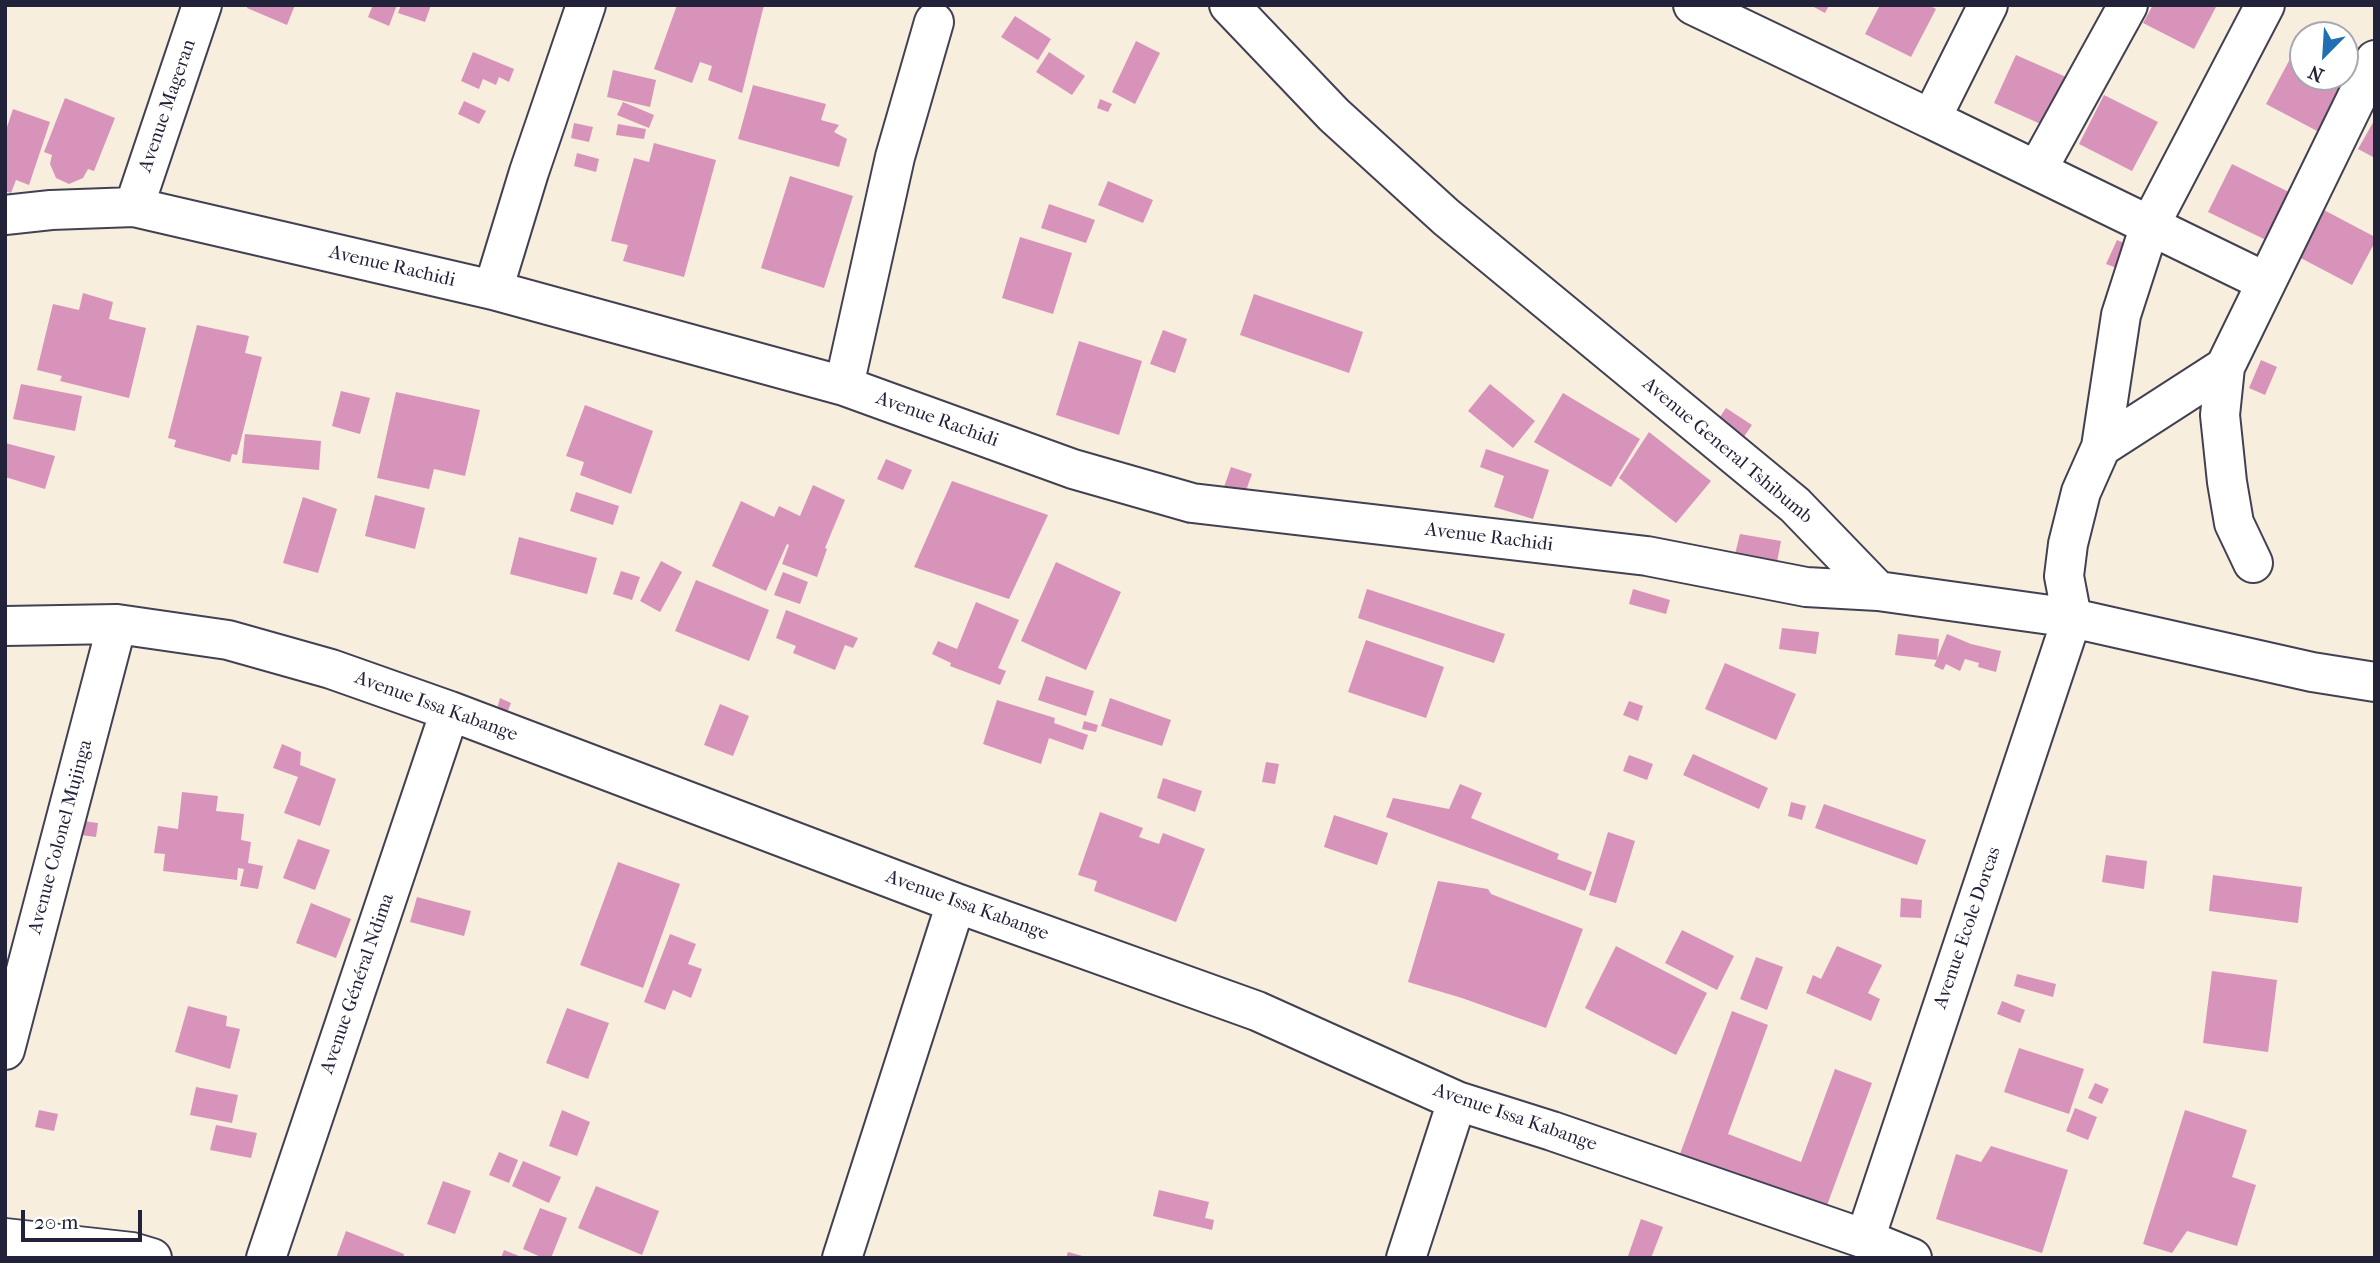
<!DOCTYPE html>
<meta charset="utf-8">
<style>
body{margin:0}
#map{position:relative;width:2380px;height:1263px;overflow:hidden;background:#f7eedd;font-family:"IM FELL French Canon",serif}
canvas{display:block}
.frame{position:absolute;inset:0;border:7px solid #22223b;pointer-events:none}
.north{position:absolute;left:2289px;top:21px;width:70px;height:70px;box-sizing:border-box;background:#fff;border:2px solid #a7a7b1;border-radius:50%;rotate:204deg;font-size:19px;font-weight:700;line-height:28px;text-align:center;color:#22223b}
.north::after{content:'';display:block;margin:auto;width:24px;height:32px;background:#1f6fb2;clip-path:polygon(50% 0,100% 100%,50% 72%,0 100%)}
.scale{position:absolute;left:21px;top:1210px;width:121px;height:32px;box-sizing:border-box;border:4px solid #22223b;border-top:0;padding-left:9px;font-size:21px;line-height:24px;white-space:nowrap;color:#22223b;-webkit-text-stroke:5px #fff;paint-order:stroke}
</style>
<div id="map">
<canvas width="2380" height="1263"></canvas>
<div class="frame"></div>
<div class="north">N</div>
<div class="scale">20 m</div>
</div>
<script>
const c = document.querySelector('canvas').getContext('2d');
c.lineJoin = 'round';
function paint(path, color) { c.fillStyle = color; c.fill(path, 'evenodd'); }
function trace(path, color, width, dash) { c.strokeStyle = color; c.lineWidth = width; c.lineCap = dash ? 'butt' : 'round'; c.setLineDash(dash || []); c.stroke(path); }
function drawText(font, color, halo, rows, align = 'center') {
  c.font = font + ' "IM FELL French Canon",serif'; c.lineWidth = 6; c.setLineDash([]); c.textBaseline = 'middle'; c.strokeStyle = halo; c.fillStyle = color; for (const [text, x, y, turn = 0] of rows) {
    c.save(); c.translate(x, y); c.rotate((+turn || 0) * Math.PI / 180); c.textAlign = isNaN(turn) ? turn : align; if (halo) c.strokeText(text, 0, 0); c.fillText(text, 0, 0); c.restore();
  }
}
const building = new Path2D(`
 M248,5h47l-8,20 -40,-17z
 M373,5h24l-8,21 -21,-9z
 M401,5h30l-6,17 -27,-9z
 M677,5h87l-22,88 -34,-13 4,-14 -12,-4 -8,21 -38,-14z
 M1810,5h19l-4,8z
 M1880,5h48l8,4 -25,48 -46,-23z
 M2153,5h64l-23,44 -51,-26z
 M1015,16l36,23 -13,21 -37,-23z
 M1136,41l24,12 -25,51 -23,-12z
 M2299,42l4,2v33h42v-12l7,4 -33,63 -53,-28z
 M473,52l41,17 -5,13 -10,-5 -3,8 -13,-6 -4,10 -18,-8z
 M1049,52l36,24 -13,19 -36,-23z
 M2016,55l50,22 -21,49 -51,-23z
 M613,70l43,10 -6,27 -43,-10z
 M753,85l73,19 -5,16 18,5 -5,7 13,7 -8,28 -101,-28z
 M2104,95l54,27 -26,49 -53,-27z
 M65,98l50,20 -21,53 -6,-2 -5,9 -14,6 -13,-6 -6,-14 2,-9 -8,-3z
 M1100,99l12,5 -4,8 -11,-4z
 M464,101l22,10 -7,13 -21,-10z
 M623,102l31,13 -5,13 -32,-13z
 M13,109l37,13 -21,63 -13,-5 -5,13 -6,-2v-58z
 M2375,119v39l-17,-9z
 M574,123l19,4 -4,15 -18,-4z
 M618,124l28,5 -2,10 -28,-4z
 M654,143l62,17 -32,117 -61,-16 5,-16 -17,-4 23,-83 15,4z
 M577,153l22,6 -3,13 -22,-6z
 M2232,164l57,28 -23,48 -58,-28z
 M790,176l63,20 -29,92 -63,-20z
 M1108,181l45,19 -10,23 -45,-18z
 M1049,204l46,16 -9,23 -45,-15z
 M2322,209l53,28v5l-23,43 -55,-29z
 M1020,237l52,16 -19,61 -51,-16z
 M2117,240l14,6 -9,24 -16,-6z
 M83,293l30,9 -4,17 37,9 -17,70 -69,-17 2,-5 -25,-6 16,-66 26,6z
 M1254,294l109,38 -14,41 -109,-38z
 M197,325l52,11 -4,17 17,4 -25,98 -5,-1 -2,8 -56,-15 2,-7 -8,-2z
 M1163,330l24,9 -12,34 -25,-9z
 M1079,341l63,20 -23,74 -63,-20z
 M2261,360l16,7 -12,28 -16,-7z
 M21,384l61,12 -7,35 -62,-12z
 M1490,384l45,37 -22,27 -45,-37z
 M341,391l29,7 -10,36 -28,-8z
 M396,392l84,18 -15,66 -31,-7 -5,20 -52,-11z
 M1563,393l77,46 -29,48 -77,-45z
 M585,405l68,26 -22,63 -51,-19 4,-13 -18,-6z
 M1726,408l26,17 -15,22 -26,-17z
 M1649,432l62,49 -35,42 -57,-45z
 M245,434l76,7 -2,29 -77,-7z
 M5,443l50,13 -10,33 -40,-12z
 M1486,449l63,21 -16,49 -39,-12 10,-31 -24,-9z
 M886,459l26,11 -9,20 -26,-11z
 M1231,467l21,7 -7,19 -21,-6z
 M952,481l96,34 -39,84 -95,-32z
 M813,485l32,15 -20,48 2,1 -10,28 -35,-13 7,-19 -2,-1 -21,47 -54,-25 29,-65 33,16 5,-11 21,10z
 M576,492l43,14 -6,19 -43,-14z
 M375,495l50,13 -10,41 -50,-13z
 M303,497l34,12 -19,64 -35,-10z
 M1740,534l41,7 -4,21 -42,-8z
 M519,537l78,21 -10,36 -77,-20z
 M661,561l21,11 -22,40 -20,-11z
 M1056,562l65,30 -35,78 -65,-29z
 M621,571l19,6 -8,23 -19,-6z
 M783,572l25,10 -8,22 -26,-9z
 M696,580l73,30 -20,51 -74,-30z
 M1367,589l138,45 -11,29 -136,-45z
 M1633,589l37,11 -4,14 -37,-10z
 M976,602l43,18 -21,48 8,3 -6,14 -50,-19 1,-3 -19,-9 6,-13 19,8z
 M786,610l72,28 -5,10 -8,-3 -10,25 -42,-17 3,-7 -20,-8z
 M1782,628l37,4 -3,22 -37,-5z
 M1898,634l41,5 -2,21 -42,-5z
 M1947,634l24,10 30,7 -5,21 -18,-5 1,-4 -14,-4 -5,12 -14,-7 -3,6 -9,-4z
 M1366,640l78,27 -18,51 -78,-26z
 M1725,663l71,31 -20,46 -71,-31z
 M1046,676l48,15 -8,25 -48,-16z
 M500,698l11,5 -4,10 -10,-4z
 M1110,698l61,22 -9,26 -61,-20z
 M997,700l58,18 -1,5 34,12 -5,15 -34,-12 -8,26 -58,-20z
 M1629,701l14,5 -5,15 -15,-6z
 M720,704l29,12 -16,40 -29,-11z
 M1084,721l14,4 -2,7 -14,-3z
 M282,744l19,8 -1,13 36,14 -16,47 -36,-13 14,-36 -25,-9z
 M1693,754l75,34 -9,21 -76,-34z
 M1629,755l24,9 -6,16 -24,-9z
 M1266,762l13,2 -4,20 -13,-2z
 M1163,778l39,13 -7,21 -38,-14z
 M1460,784l22,9 -11,25 88,36 -2,5 35,13 -7,19 -199,-74 7,-19 56,11z
 M182,792l36,4 -2,15 28,3 -3,26 10,2 -3,21 15,3 -5,23 -18,-3 4,-17 -6,-1 -1,12 -74,-9 2,-17 -11,-1 4,-27 20,3z
 M1791,802l15,4 -4,14 -14,-4z
 M1824,804l102,36 -9,25 -102,-37z
 M1100,812l43,16 -4,9 20,7 4,-11 42,16 -29,73 -82,-31 3,-10 -19,-6z
 M1334,815l54,18 -11,32 -53,-18z
 M83,821l15,2 -2,14 -15,-2z
 M1608,832l27,9 -19,62 -27,-8z
 M298,839l32,11 -15,40 -32,-12z
 M2106,855l41,6 -3,28 -42,-7z
 M618,862l62,22 -37,104 -63,-23z
 M2213,875l89,12 -4,36 -89,-12z
 M1438,881l50,8 3,5 92,35 -37,99 -84,-30 -54,-16z
 M417,897l54,14 -7,25 -54,-14z
 M1901,898l21,2 -1,18 -21,-1z
 M311,903l40,16 -15,39 -40,-15z
 M1682,930l52,26 -17,34 -52,-27z
 M670,934l26,10 -8,20 14,5 -11,29 -18,-8 -8,20 -21,-8z
 M1616,946l91,47 -31,62 -91,-47z
 M1837,946l45,19 -14,28 12,6 -9,22 -65,-28 7,-18 8,4z
 M1756,957l27,10 -16,43 -27,-11z
 M2212,971l65,9 -9,72 -65,-9z
 M2017,974l39,10 -3,13 -39,-11z
 M2002,1001l23,9 -5,13 -23,-9z
 M188,1006l39,10 -1,10 14,3 -10,40 -55,-17z
 M567,1008l42,15 -21,56 -42,-16z
 M1732,1011l36,14 -40,109 73,28 34,-93 37,14 -46,125 -146,-54z
 M2019,1048l65,21 -15,45 -65,-22z
 M2095,1083l14,6 -7,15 -14,-6z
 M196,1087l42,8 -6,28 -42,-8z
 M2075,1108l22,9 -9,23 -22,-9z
 M39,1110l19,4 -4,17 -19,-4z
 M562,1110l28,12 -13,34 -28,-10z
 M2185,1110l62,20 -15,47 24,8 -19,61 -50,-15 -15,22 -29,-9z
 M216,1125l41,8 -6,25 -41,-8z
 M1991,1146l77,24 -26,83 -106,-34 20,-65 25,8z
 M499,1152l19,8 -9,23 -20,-8z
 M523,1161l38,16 -12,26 -37,-17z
 M443,1181l28,10 -16,43 -28,-10z
 M596,1186l63,25 -17,44 -64,-27z
 M1159,1190l50,12 -4,16 9,2 -2,10 -59,-14z
 M540,1208l27,10 -16,40h-8l-20,-9z
 M1641,1219l22,8 -12,31 -23,-2z
 M346,1231l58,23 -1,4h-67z
 M504,1250l20,8h-23z
 M1068,1252l18,5v1h-20z`);
const street = new Path2D(`
 M1229,5l105,110 112,102 349,288 83,86
 M1693,5l238,114
 M1988,5l-57,114 335,163
 M2037,170l91,-165
 M134,207l68,-202
 M5,215l46,-5 83,-3 359,83 351,96 229,83 119,34 455,53 159,31 72,4 194,27 240,54 63,10
 M493,290l36,-118 57,-167
 M844,386l51,-229 39,-135
 M2101,447l124,-80
 M2253,563l-19,-40 -7,-41 -7,-67 5,-48 150,-307
 M5,626l112,-2 111,16 103,29 119,42 506,192 301,108 200,90 95,30 313,108 47,19
 M5,1050l112,-426
 M5,1238l127,14 20,6
 M1865,1239l207,-621 -8,-42 4,-32 13,-52 20,-45 20,-132 29,-90 115,-220
 M266,1258l184,-547
 M842,1258l114,-355
 M1406,1258l51,-157`);
const streetNames = [
 ["Avenue Mageran",168,106,-71],
 ["Avenue Rachidi",392,267,13],
 ["Avenue Rachidi",937,420,20],
 ["Avenue General Tshibumb",1727,451,40],
 ["Avenue Rachidi",1489,538,7],
 ["Avenue Issa Kabange",436,707,20],
 ["Avenue Colonel Mujinga",61,837,-75],
 ["Avenue Issa Kabange",967,906,20],
 ["Avenue Ecole Dorcas",1968,928,-71],
 ["Avenue Général Ndima",358,984,-71],
 ["Avenue Issa Kabange",1515,1118,19]
];
paint(building, '#d893bb');
trace(street, '#424153', 42);
trace(street, '#fff', 38);
drawText('19px', '#22223b', '#fff', streetNames);
</script>
